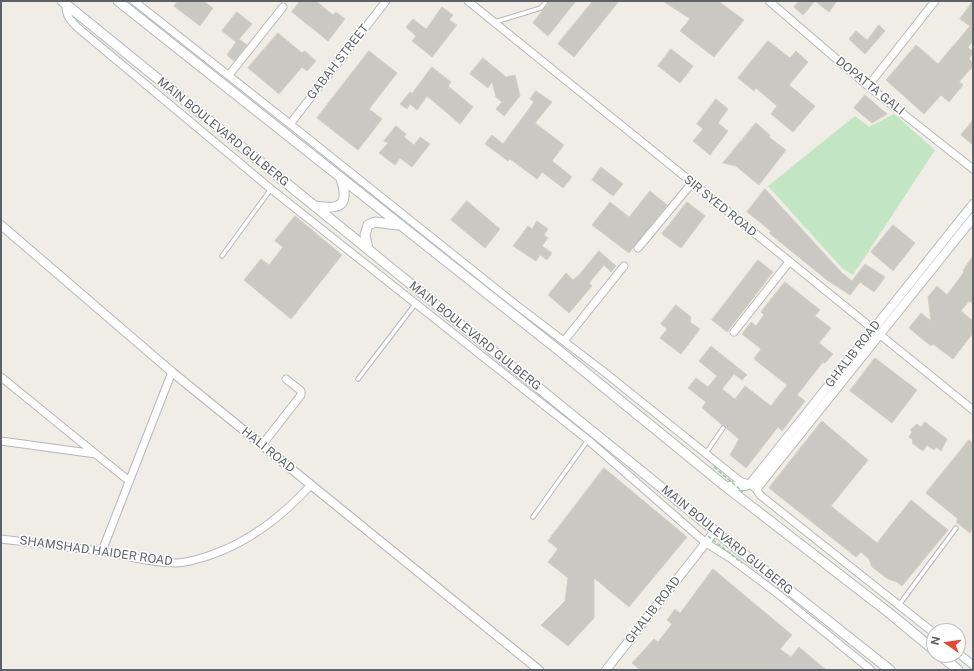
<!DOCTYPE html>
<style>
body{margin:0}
#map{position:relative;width:974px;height:671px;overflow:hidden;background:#efede5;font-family:"Public Sans",sans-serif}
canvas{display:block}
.frame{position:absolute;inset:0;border:2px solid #5d6065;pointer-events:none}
.north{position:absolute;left:926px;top:623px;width:40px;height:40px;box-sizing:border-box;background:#fff;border:1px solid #bebfc1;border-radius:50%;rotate:283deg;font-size:11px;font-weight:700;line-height:16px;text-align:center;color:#5d6065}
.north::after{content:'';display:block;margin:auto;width:14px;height:18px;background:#e64634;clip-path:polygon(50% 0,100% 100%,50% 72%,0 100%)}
</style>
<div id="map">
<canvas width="974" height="671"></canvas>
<div class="frame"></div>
<div class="north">N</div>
</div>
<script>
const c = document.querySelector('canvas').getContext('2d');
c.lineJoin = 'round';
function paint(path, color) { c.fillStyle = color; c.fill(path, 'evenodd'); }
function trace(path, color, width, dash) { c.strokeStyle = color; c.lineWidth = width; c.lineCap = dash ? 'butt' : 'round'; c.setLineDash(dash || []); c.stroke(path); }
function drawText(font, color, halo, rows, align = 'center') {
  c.font = font + ' "Public Sans",sans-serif'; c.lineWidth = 3; c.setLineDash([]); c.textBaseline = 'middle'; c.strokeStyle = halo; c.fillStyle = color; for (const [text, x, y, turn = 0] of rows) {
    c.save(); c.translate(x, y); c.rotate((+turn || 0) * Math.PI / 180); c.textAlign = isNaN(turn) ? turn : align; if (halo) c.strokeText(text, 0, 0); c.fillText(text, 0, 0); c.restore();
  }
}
const green = new Path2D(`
 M894,114l41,36 -82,125 -11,-7 -74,-82 87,-70 14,11z`);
const building = new Path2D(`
 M178,1h25l10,7 -13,18 -26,-20z
 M300,1h16l17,14 3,-3 9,7 -17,22 -36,-29z
 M550,1h26l-28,35 -15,-13z
 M593,1h26l-45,56 -16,-13z
 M663,1h55l26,19 -30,37 -34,-26 10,-12z
 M799,1h38l-8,11 -14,-11 -12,14 -9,-8z
 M973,1v40l-5,6 5,5 -4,7 4,4v3l-14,16 4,3 -14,17 -8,-7 -17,19 -38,-34 30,-35 22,19 32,-38 -10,-7z
 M442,7l11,8 -4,5 8,5 -25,32 -20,-16 4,-5 -10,-9 7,-8 13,10z
 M237,12l15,12 -13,15 8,6 -13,16 -7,-6 9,-13 -14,-11z
 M879,25l6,6 -20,23 -16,-15 7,-8 11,9z
 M278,33l24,20 3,-2 11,10 -9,10 -5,-4 -23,27 -31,-26z
 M768,41l22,17 6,-7 12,11 -19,23 26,21 -22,26 -22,-18 6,-8 -21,-18 -2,3 -16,-13z
 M671,49l22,17 -13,17 -22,-17z
 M369,51l28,22 -28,36 13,10 -24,31 -41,-32z
 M483,58l23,19 9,-2 5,21 -16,20 -8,-7 6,-7 -6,-5 -4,-15 -4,6 -18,-14z
 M432,67l19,15 -3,4 25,21 -13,17 -33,-28 -10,14 -7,-6 -3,5 -7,-5 10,-12 2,1z
 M536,91l16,11 -17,21 29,22 -12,16 20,16 -9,11 -21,-16 -5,7 -27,-20 -2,2 -23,-17 7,-9 11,9 31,-42 -4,-3z
 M865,95l22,19 -15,9 -18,-15z
 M716,99l12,10 -10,14 10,8 -18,24 -17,-14 10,-12 -6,-5z
 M973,120v25l-12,-10z
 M756,123l14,12 -1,2 17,13 -27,35 -23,-19 -13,-3z
 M396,126l10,8 -2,3 10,8 6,-8 10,7 -18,23 -12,-9 -5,7 -16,-12 9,-10 -4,-2z
 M601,167l22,17 -10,12 -21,-16z
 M765,189l77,84 10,8 13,-17 20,13 -11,15 -14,-10 -10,13 -23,-15 -58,-47 2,-2 -24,-19z
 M650,191l17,14 -38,48 -37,-28 18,-23 19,15z
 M467,201l33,28 -15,19 -34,-28z
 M687,202l18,14 -24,32 -19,-14z
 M295,216l47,39 -51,64 -47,-39 17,-21 8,6 14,-18 -8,-6z
 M537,221l11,8 -4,6 4,3 -6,8 10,7 -5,7 -7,-5 -4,6 -23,-15 15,-20 4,3z
 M893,225l22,18 -22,28 -22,-19z
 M599,251l17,15 -5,6 -7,-7 -15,18 3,3 -23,27 -21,-18 18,-22 7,7 6,-5z
 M973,256v48l-4,-3 -8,10 12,10v12l-20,26 -20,-15 -2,2 -22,-18 12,-15 10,8 -3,-24 9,-11 10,9 17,-23 -1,-1z
 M758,260l15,12 -46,60 -15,-12z
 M785,282l35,28 -5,6 16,12 -12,15 14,11 -8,9 -2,-1 -26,33 8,6 -23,30 -4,-4 -32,41 -16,-13 9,-16 -37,-31 4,-6 -18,-14 8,-10 12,9 9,-11 -18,-15 12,-15 36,29 -5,5 -8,-6 -12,15 13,10 10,-13 26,20 16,-21 -33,-26 7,-10 -19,-15 9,-12 5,4 8,-11 -3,-3z
 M676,305l15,12 -1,5 10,7 -19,25 -21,-16 7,-9 -6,-5z
 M875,358l42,32 -25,33 -42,-32z
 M822,421l46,39 -37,46 46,37 34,-43 37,30 -46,56 -5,-4 -9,-3 -16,-12 -3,-8 -8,-7 -5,5 -87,-69z
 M925,422l22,17 -6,12 -5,-4 -2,3 -7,-5 -4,6 -11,-8 1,-3 -4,-3 3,-5 -2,-2 7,-6 4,3z
 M969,440l4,3v85l-3,5 -14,-11 2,-3 -32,-26z
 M604,468l83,69 -58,70 -35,-29v40l-26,28 -27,-21 24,-24 3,-23 -20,-16 10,-13 -10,-8z
 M713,569l79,66 -12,14 11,8 8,-10 27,23h-186l-8,-7 22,-24 4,3 14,-18 -5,-4 8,-11 5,4z`);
const service = new Path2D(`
 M495,22l46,-14 5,-7
 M222,256l49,-67
 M358,379l58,-76
 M706,453l17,-25
 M533,517l55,-77
 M899,605l57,-77`);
const minor = new Path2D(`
 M134,1l156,123 225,180 88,67 137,110c11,5 13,2 20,14l174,138
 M468,1l505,409
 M769,1l99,85 105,83
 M66,5c0,11 4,15 12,23l193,161 317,251 118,103 24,15 48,36 93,76
 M229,75l54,-68
 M868,86l67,-85
 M290,124l96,-123
 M638,248l54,-65
 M734,332l55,-70
 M564,341l60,-75
 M1,377l128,104
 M1,441l95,13
 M262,445l39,-50v-4l-15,-12
 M1,539c33,4 66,8 99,12 25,4 50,12 75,12 12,0 24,-4 36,-8 40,-14 71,-39 100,-70
 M102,551l70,-179
 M958,653l15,12`);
const tertiary = new Path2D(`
 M1,225l171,147 367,298
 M725,486h20l5,-2 223,-280
 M757,488l216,-270
 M606,670l109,-139`);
const secondary = new Path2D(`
 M62,1l653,530 175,139
 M118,1l439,348 168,137 163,126 46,38
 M315,206c25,4 35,0 26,-27
 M368,249l-3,-14 3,-10 7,-3 22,3
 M940,655l18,15`);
const pathBridge = new Path2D(`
 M714,467l29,25
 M708,536l34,27`);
const streetNames = [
 ["GABAH STREET",338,62,-52],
 ["DOPATTA GALI",870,86,39],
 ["MAIN BOULEVARD GULBERG",223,132,39],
 ["SIR SYED ROAD",720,206,39],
 ["MAIN BOULEVARD GULBERG",475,336,39],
 ["GHALIB ROAD",853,354,-52],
 ["HALI ROAD",268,450,39],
 ["MAIN BOULEVARD GULBERG",727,540,39],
 ["SHAMSHAD HAIDER ROAD",96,551,8],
 ["GHALIB ROAD",653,610,-52]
];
paint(green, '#c2e6c3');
paint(building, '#cac8c2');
trace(building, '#d3cfc3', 1);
trace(service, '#b5b7bc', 5.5);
trace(minor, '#b5b7bc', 9);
trace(tertiary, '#b5b7bc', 10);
trace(secondary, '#b4b7bc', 11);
trace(service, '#fff', 3.5);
trace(minor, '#fff', 7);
trace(tertiary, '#fff', 8);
trace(secondary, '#fff', 9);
trace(pathBridge, '#9cc6a9', 1.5, [4, 2]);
drawText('12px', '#5d6065', '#fff', streetNames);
</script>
